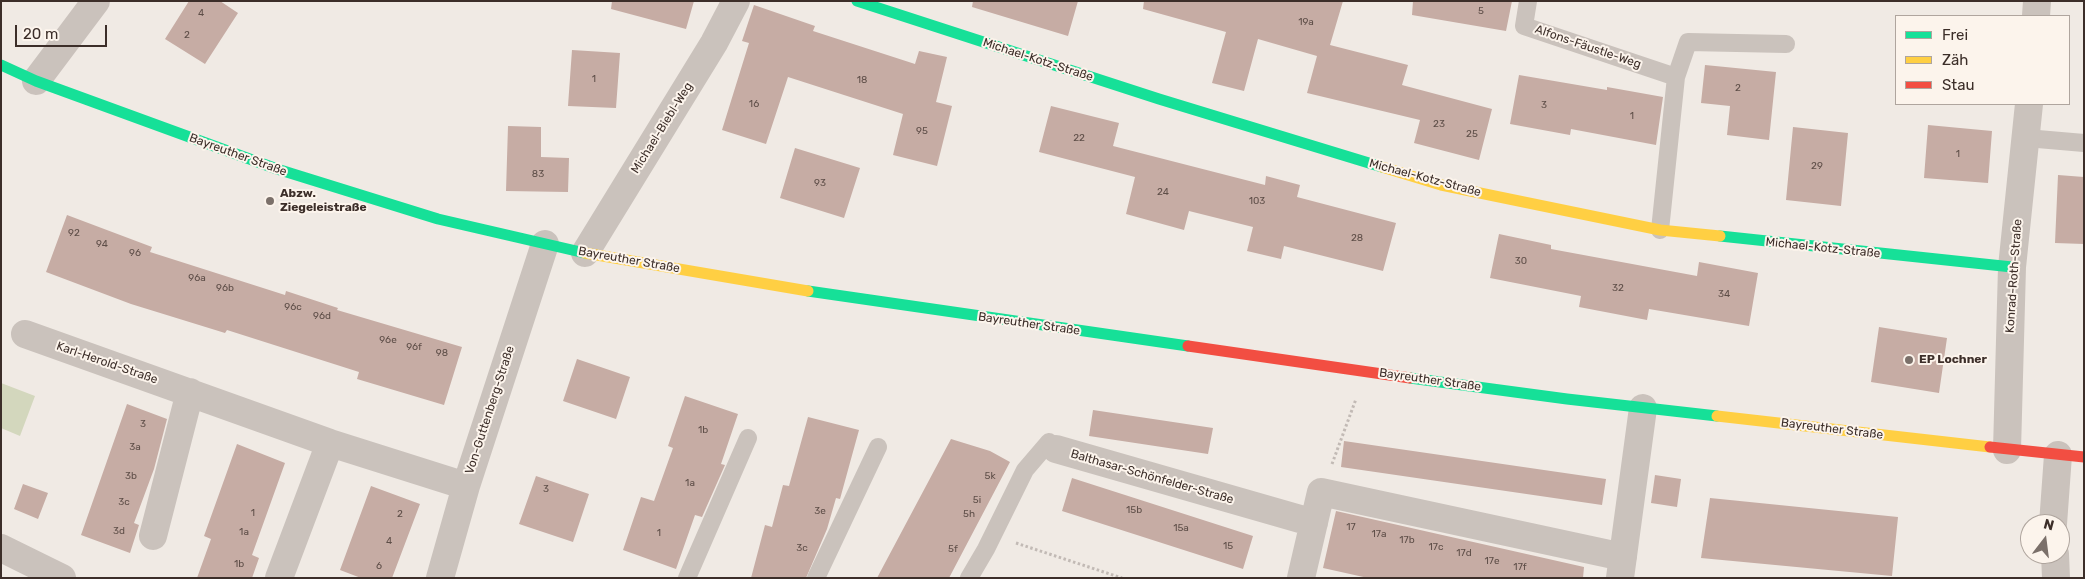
<!DOCTYPE html>
<meta charset="utf-8">
<style>
body{margin:0}
#map{position:relative;width:2085px;height:579px;overflow:hidden;background:#f0eae4;font-family:Rubik,sans-serif}
canvas{display:block}
.frame{position:absolute;inset:0;border:2px solid #3c2e29;pointer-events:none}
.legend{position:absolute;left:1895px;top:15px;width:175px;height:90px;box-sizing:border-box;background:#fcf4ec;border:1px solid #afa59e;margin:0;padding:6px 9px;list-style:none;font-size:15px;color:#3c2e29}
.legend li{display:flex;align-items:center;gap:10px;height:25px}
.legend b{width:25px;border:1px solid #afa59e}
.north{position:absolute;left:2020px;top:514px;width:50px;height:50px;box-sizing:border-box;background:#fcf4ec;border:1px solid #afa59e;border-radius:50%;rotate:15deg;font-size:14px;font-weight:700;line-height:20px;text-align:center;color:#3c2e29}
.north::after{content:'';display:block;margin:auto;width:18px;height:22px;background:#7b706a;clip-path:polygon(50% 0,100% 100%,50% 72%,0 100%)}
.scale{position:absolute;left:15px;top:25px;width:92px;height:22px;box-sizing:border-box;border:2px solid #3c2e29;border-top:0;padding-left:6px;font-size:15px;line-height:18px;white-space:nowrap;color:#3c2e29;-webkit-text-stroke:4px #fcf4ec;paint-order:stroke}
</style>
<div id="map">
<canvas width="2085" height="579"></canvas>
<div class="frame"></div>
<ul class="legend">
<li><b style="height:6px;background:#16e098"></b>Frei</li>
<li><b style="height:6px;background:#ffcf43"></b>Zäh</li>
<li><b style="height:6px;background:#f24e42"></b>Stau</li>
</ul>
<div class="north">N</div>
<div class="scale">20 m</div>
</div>
<script>
const c = document.querySelector('canvas').getContext('2d');
c.lineJoin = 'round';
function paint(path, color) { c.fillStyle = color; c.fill(path, 'evenodd'); }
function trace(path, color, width, dash) { c.strokeStyle = color; c.lineWidth = width; c.lineCap = dash ? 'butt' : 'round'; c.setLineDash(dash || []); c.stroke(path); }
function drawText(font, color, halo, rows, align = 'center') {
  c.font = font + ' Rubik,sans-serif'; c.lineWidth = 4; c.setLineDash([]); c.textBaseline = 'middle'; c.strokeStyle = halo; c.fillStyle = color; for (const [text, x, y, turn = 0] of rows) {
    c.save(); c.translate(x, y); c.rotate((+turn || 0) * Math.PI / 180); c.textAlign = isNaN(turn) ? turn : align; if (halo) c.strokeText(text, 0, 0); c.fillText(text, 0, 0); c.restore();
  }
}
const green = new Path2D(`
 M1,383l34,13 -15,40 -19,-8z`);
const building = new Path2D(`
 M189,1h31l18,12 -33,51 -40,-25z
 M612,1h82l-8,28 -75,-20z
 M973,1h105l-10,35 -96,-29z
 M1144,1h199l-13,44 78,20 -6,20 90,24 -13,51 -65,-17 6,-23 -113,-27 10,-37 -59,-17 -14,52 -32,-8 14,-51 -83,-23z
 M1413,1h99l-6,30 -94,-16z
 M754,5l61,21 -2,5 102,33 4,-13 28,6 -11,45 16,4 -15,60 -44,-11 10,-41 -115,-37 -22,67 -44,-14 27,-87 -7,-2z
 M572,50l48,3 -4,55 -48,-2z
 M1705,65l71,7 -7,68 -42,-5 3,-29 -29,-3z
 M1519,75l88,15v-3l56,10 -7,48 -85,-16 -1,6 -60,-11z
 M1051,106l68,17 -6,23 152,39 1,-9 34,9 -3,12 99,26 -13,48 -99,-25 -3,13 -34,-8 6,-24 -64,-16 -5,19 -58,-16 9,-37 -96,-25z
 M1928,125l64,6 -4,52 -64,-5z
 M508,126l33,1v30l28,1 -1,34 -62,-1z
 M1793,127l55,6 -7,73 -55,-6z
 M795,148l65,20 -16,50 -64,-20z
 M2058,175l26,2v67l-29,-1z
 M67,215l85,32 -2,5 135,43 1,-4 52,17 -1,2 125,37 -18,58 -87,-26 2,-7 -132,-42 -2,3 -94,-29 -85,-32z
 M1499,234l52,11v4l146,27 2,-14 59,11 -9,53 -100,-17 -2,11 -68,-13 2,-11 -91,-18z
 M1879,327l68,11 -8,55 -68,-11z
 M577,359l53,18 -14,42 -53,-18z
 M685,396l53,18 -17,50 4,1 -23,52 -7,-2 -19,54 -53,-19 18,-53 13,4 19,-53 -5,-2z
 M127,404l40,15 -13,50 -20,54 5,2 -9,28 -49,-18z
 M1093,410l120,18 -5,26 -119,-18z
 M808,417l51,13 -19,69 -4,-1 -9,31 -21,49h-55l14,-53 7,2 11,-42 6,1z
 M951,439l39,12 20,11 -61,116h-72z
 M1344,441l262,38 -4,26 -261,-38z
 M237,444l48,19 -33,92 7,3 -7,20h-55l14,-39 -7,-3z
 M1655,475l26,4 -4,28 -26,-4z
 M536,476l53,18 -16,48 -54,-18z
 M1072,478l181,58 -10,33 -181,-58z
 M23,484l25,9 -10,26 -24,-10z
 M371,486l49,18 -28,74h-31l-21,-8z
 M1710,498l188,19 -6,59 -191,-18z
 M1336,511l248,56 -1,11h-215l-45,-10z`);
const path = new Path2D(`
 M1332,464l24,-65
 M1016,543l106,35`);
const lane = new Path2D(`
 M1528,1l-4,25 152,51 -16,153
 M1676,77l12,-35 98,2
 M2026,138l58,5
 M687,578l61,-140
 M816,578l62,-131
 M969,578l17,-29 39,-79 24,-28`);
const street = new Path2D(`
 M2036,16l1,-15
 M36,81l60,-80
 M585,253l129,-210 22,-42
 M25,334l305,109 136,43
 M1056,449l258,74
 M2007,450l5,-183 17,-163
 M2053,524l5,-69
 M153,536l37,-144
 M1,548l61,30
 M2055,554l1,24
 M279,578l51,-135
 M440,578l26,-92 79,-242
 M1301,578l20,-86 302,65
 M1620,578l23,-170`);
const fast = new Path2D(`
 M857,1l302,98 223,68
 M1,65l35,16 241,88 161,50 147,34
 M1720,236l292,31
 M808,291l380,55
 M1410,378l157,21 150,17`);
const slow = new Path2D(`
 M1382,167l59,18 219,45 60,6
 M585,253l223,38
 M1717,416l273,31`);
const jam = new Path2D(`
 M1188,346l222,32
 M1990,447l94,10`);
const markers = [
 [270,201,5,"#7b706a"],
 [1909,360,5,"#7b706a"]
];
const numberNames = [
 ["5",1481,11],
 ["4",201,13],
 ["19a",1306,22],
 ["2",187,35],
 ["1",594,79],
 ["18",862,80],
 ["2",1738,88],
 ["16",754,104],
 ["3",1544,105],
 ["1",1632,116],
 ["23",1439,124],
 ["95",922,131],
 ["25",1472,134],
 ["22",1079,138],
 ["1",1958,154],
 ["29",1817,166],
 ["83",538,174],
 ["93",820,183],
 ["24",1163,192],
 ["103",1257,201],
 ["92",74,233],
 ["28",1357,238],
 ["94",102,244],
 ["96",135,253],
 ["30",1521,261],
 ["96a",197,278],
 ["96b",225,288],
 ["32",1618,288],
 ["34",1724,294],
 ["96c",293,307],
 ["96d",322,316],
 ["96e",388,340],
 ["96f",414,347],
 ["98",442,353],
 ["3",143,424],
 ["1b",703,430],
 ["3a",135,447],
 ["3b",131,476],
 ["5k",990,476],
 ["1a",690,483],
 ["3",546,489],
 ["5i",977,500],
 ["3c",124,502],
 ["15b",1134,510],
 ["3e",820,511],
 ["1",253,513],
 ["2",400,514],
 ["5h",969,514],
 ["17",1351,527],
 ["15a",1181,528],
 ["3d",119,531],
 ["1a",244,532],
 ["1",659,533],
 ["17a",1379,534],
 ["17b",1407,540],
 ["4",389,541],
 ["15",1228,546],
 ["17c",1436,547],
 ["3c",802,548],
 ["5f",953,549],
 ["17d",1464,553],
 ["17e",1492,561],
 ["1b",239,564],
 ["6",379,566],
 ["17f",1520,567]
];
const streetNames = [
 ["Alfons-Fäustle-Weg",1588,47,19],
 ["Michael-Kotz-Straße",1038,60,18],
 ["Michael-Biebl-Weg",662,128,-58],
 ["Bayreuther Straße",238,155,20],
 ["Michael-Kotz-Straße",1425,178,15],
 ["Michael-Kotz-Straße",1823,248,6],
 ["Bayreuther Straße",629,260,10],
 ["Konrad-Roth-Straße",2014,276,-86],
 ["Bayreuther Straße",1029,324,8],
 ["Karl-Herold-Straße",107,363,19],
 ["Bayreuther Straße",1430,380,8],
 ["Von-Guttenberg-Straße",490,410,-72],
 ["Bayreuther Straße",1832,429,7],
 ["Balthasar-Schönfelder-Straße",1152,477,16]
];
const poiNames = [
 ["Abzw.",280,194],
 ["Ziegeleistraße",280,208],
 ["EP Lochner",1919,360]
];
paint(green, '#d3d7bd');
paint(building, '#c6aca4');
trace(path, '#c2bab5', 3, [2.5, 2.5]);
trace(lane, '#cac2bc', 18);
trace(street, '#cac2bc', 28);
trace(fast, '#16e098', 11);
trace(slow, '#ffcf43', 11);
trace(jam, '#f24e42', 11);
for (const [x, y, r, color] of markers) { const dot = new Path2D(); dot.arc(x, y, r, 0, 2 * Math.PI); c.fillStyle = color; c.fill(dot); trace(dot, '#fcf4ec', 2); }
drawText('10px', '#5e4e48', null, numberNames);
drawText('12px', '#3c2e29', '#fcf4ec', streetNames);
drawText('bold 12px', '#3c2e29', '#fcf4ec', poiNames, 'left');
</script>
